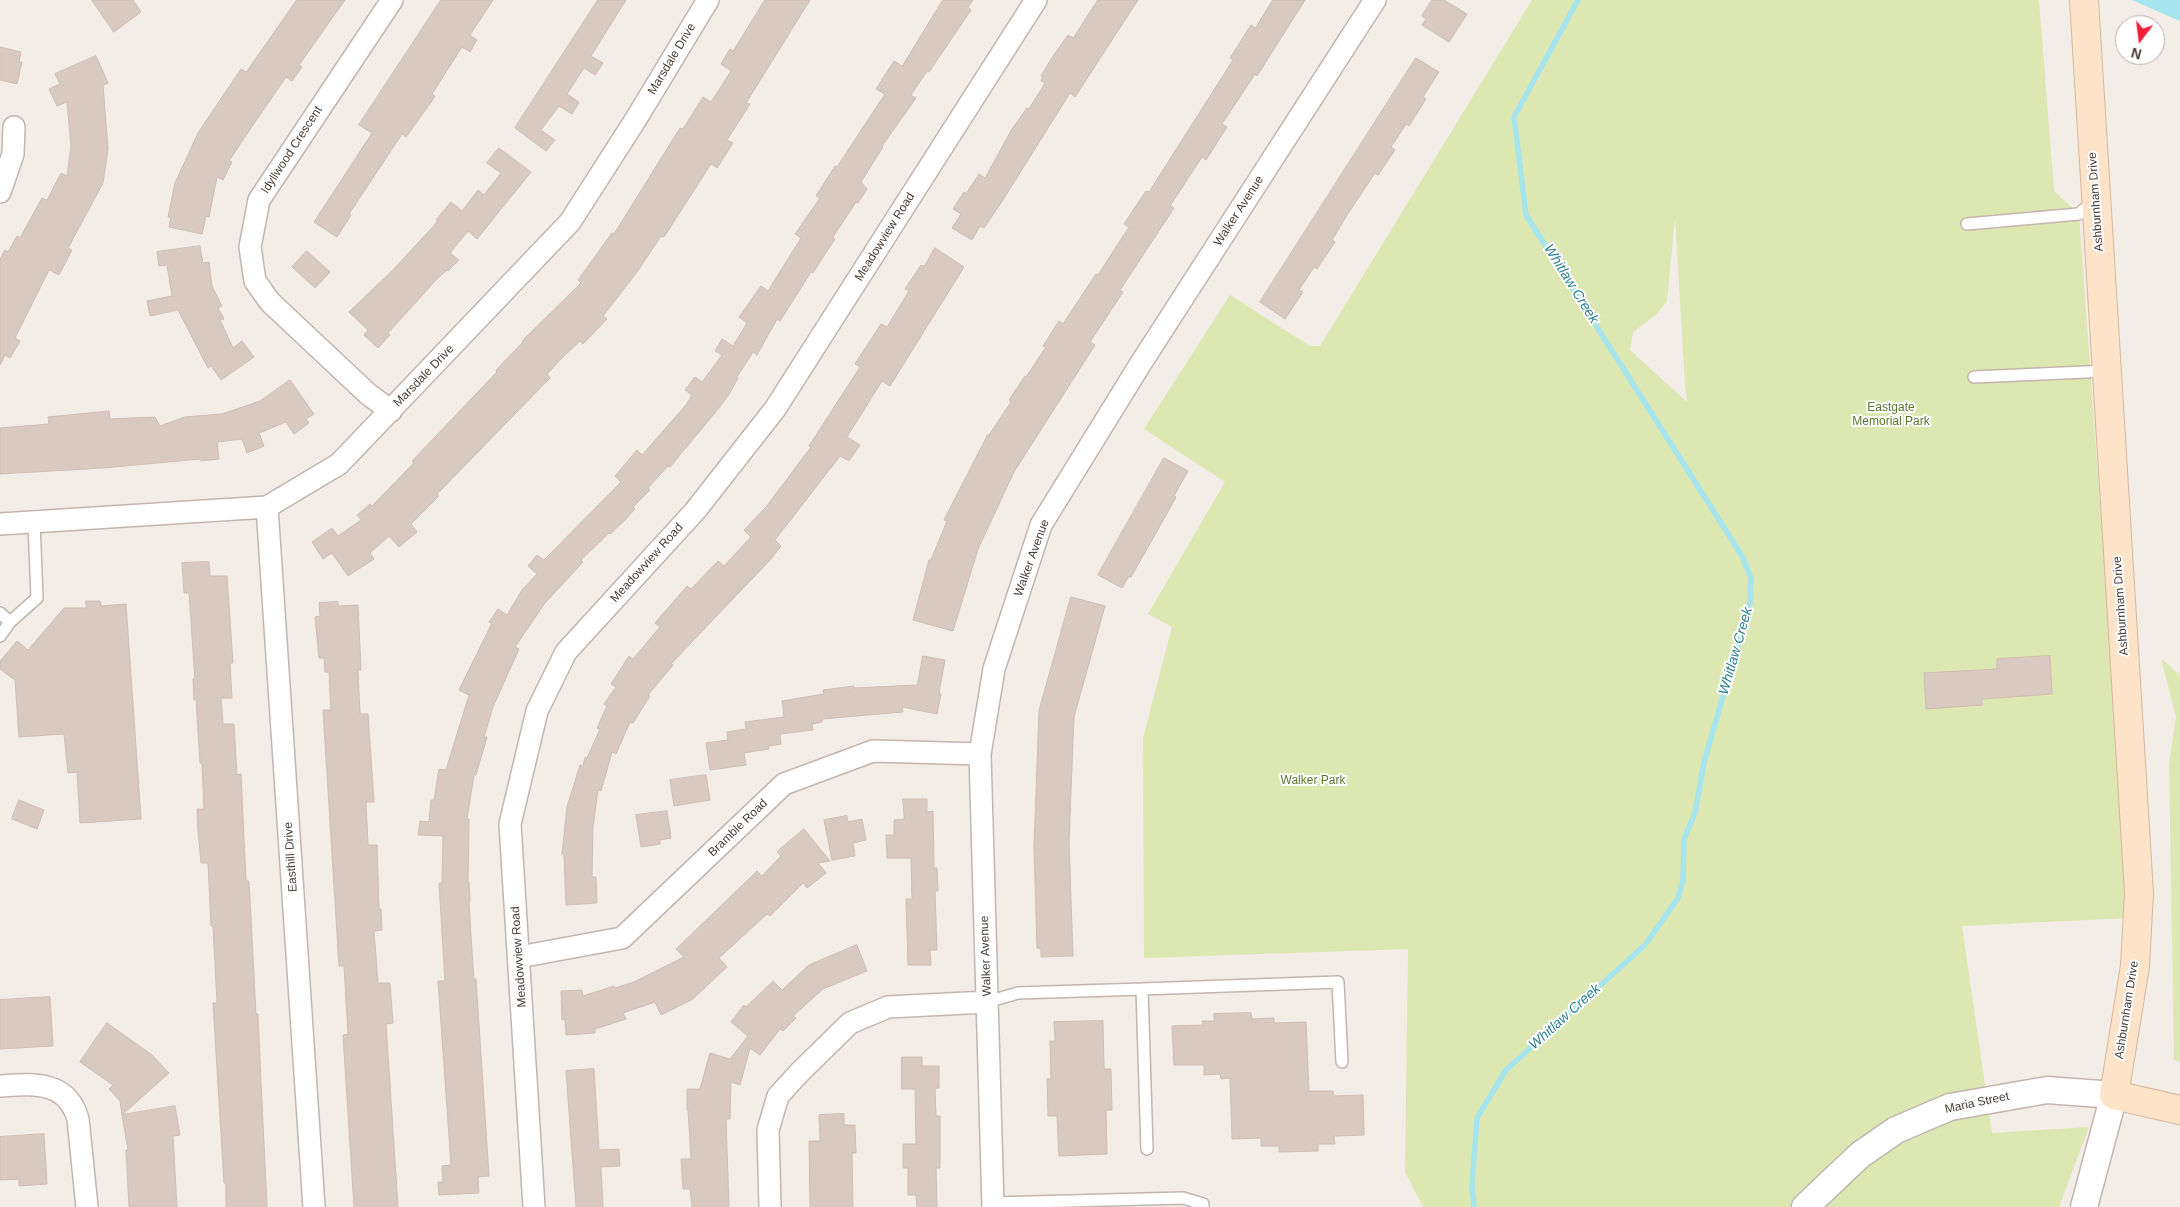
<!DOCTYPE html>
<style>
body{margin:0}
#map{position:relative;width:2180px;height:1207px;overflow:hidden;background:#f3ede8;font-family:Helvetica,sans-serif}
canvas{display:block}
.north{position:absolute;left:2115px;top:15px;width:50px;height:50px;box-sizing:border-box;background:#fff;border:1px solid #b5b1af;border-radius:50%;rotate:195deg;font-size:14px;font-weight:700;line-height:20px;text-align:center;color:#473c37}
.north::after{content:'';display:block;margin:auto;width:18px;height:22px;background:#f41f37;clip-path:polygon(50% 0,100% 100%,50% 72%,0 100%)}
</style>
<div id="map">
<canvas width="2180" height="1207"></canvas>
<div class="north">N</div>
</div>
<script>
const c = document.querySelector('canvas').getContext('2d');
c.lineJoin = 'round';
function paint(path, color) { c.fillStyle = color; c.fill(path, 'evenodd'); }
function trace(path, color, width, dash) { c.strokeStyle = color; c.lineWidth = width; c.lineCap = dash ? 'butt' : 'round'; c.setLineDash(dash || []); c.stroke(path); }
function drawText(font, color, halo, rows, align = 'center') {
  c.font = font + ' Helvetica,sans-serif'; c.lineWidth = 4; c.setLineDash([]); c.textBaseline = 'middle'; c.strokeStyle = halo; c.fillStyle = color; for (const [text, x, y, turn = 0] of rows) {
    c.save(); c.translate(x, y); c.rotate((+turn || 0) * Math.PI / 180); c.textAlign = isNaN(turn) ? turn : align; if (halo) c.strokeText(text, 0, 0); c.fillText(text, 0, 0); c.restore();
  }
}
const green = new Path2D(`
 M1532,0h507l15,191 25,23 51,704 -168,8 30,207 97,-6 -30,80h-636l-18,-35 3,-223 -264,9 -1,-220 29,-111 -24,-13 77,-132 -81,-53 86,-134 80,51h10zM1675,218l10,167 2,17 -57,-52 3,-18 23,-17 11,-14z
 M2161,658l19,18v386l-6,-2 -5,-296 7,-47z`);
const water = new Path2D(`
 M2132,0h48v21z`);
const stream = new Path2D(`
 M1474,1207l-2,-22 5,-67 29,-48 139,-125 33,-47 5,-18 1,-41 11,-26 9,-51 46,-158 1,-26 -9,-22 -216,-341 -12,-98 64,-117`);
const building = new Path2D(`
 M92,0h41l8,12 -27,20z
 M297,0h48l-46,65 3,2 -10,14 -6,-4 -33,48 -24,36 3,1 -9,18 -6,-3 -8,40 -3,-1 -4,18 -33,-7 2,-10h-3l7,-34 23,-50 43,-64 5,3z
 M441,0h52l-23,35 7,5 -7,12 -8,-5 -30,47 3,2 -3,5 -26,36 -4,-3 -53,80 2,1 -14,22 -23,-15 58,-89 -13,-8z
 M598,0h28l-35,56 12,7 -8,12 -11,-7 -17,26 12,8 -7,12 -13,-8 -18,24 14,10 -9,11 -31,-23z
 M765,0h45l-64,103 4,1 -23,36 6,3 -16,25 -6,-4 -47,73 -3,-1 -24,36 -34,44 4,3 -24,25 -3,-3 -18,17 -15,16 3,4 -113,116 2,2 -28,28 6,8 -18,15 -10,-11 -19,17 4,6 -26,17 -16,-23 -9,6 -11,-17 20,-14 6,8 23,-16 -4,-5 13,-11 2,2 42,-43 -2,-2 85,-89 -1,-2 27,-28 -1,-1 59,-58 -3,-3 34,-47 2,1 66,-106 3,1 20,-32 8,5 20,-31 -10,-7 9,-15 3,2z
 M943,0h30l-5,7 3,3 -42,62 -2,-1 -16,24 5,3 -34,48 1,1 -22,35 6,7 -9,14 -2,-1 -23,35 2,2 -10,15 -12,19 -2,-1 -31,49 -3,-2 -20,36 -4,-3 -16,25 1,1 -8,15 -11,15 -49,59 -2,-1 -20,22 2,2 -17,17 2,2 -11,12 -14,13 -1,-1 -28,27 2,2 -38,41 -30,44 4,2 -26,58 -9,30h3l-11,38h-2l-7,44h2l-1,63h1l1,19 -1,1 2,34 3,44 2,-1 13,197 -11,1 1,16 -40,2 -1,-13h5l-1,-16 9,-1 -13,-184h7l-6,-98h3l1,-47 -25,-1 2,-14 9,1 2,-22h3l5,-31 7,1 23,-75 -10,-5 33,-67 -3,-1 9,-13 9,6 15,-25 15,-16 -9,-8 9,-11 7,5 77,-78 -6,-6 22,-26 5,5 44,-50 6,-10 -7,-5 10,-13 7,5 20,-27 -7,-4 7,-12 11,7 14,-23 -8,-6 22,-31 7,5 33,-53 -6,-4 25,-36 -4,-2 19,-30 2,1 48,-73 -9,-5 18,-28 8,5z
 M1098,0h40l-63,97 -5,-4 -69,110 -17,25 -4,-2 -8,14 -20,-12 9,-14 -8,-5 11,-17 2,2 13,-20 6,4 27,-49 15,-21 2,1 16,-26 -4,-2 2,-4 -2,-1 12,-20 15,-21 5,3z
 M1273,0h32l-48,76 -2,-2 -33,50 5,3 -21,33 -4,-3 -32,49 4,2 -54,82 3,2 -33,50 5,3 -81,127 -36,77 -25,82 -40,-11 16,-60h2l16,-39 -3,-1 44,-86 1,1 22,-33 -2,-2 16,-24 1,1 20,-30 -3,-1 16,-25 4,3 33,-50 2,1 31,-48 -5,-3 22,-33 3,1 84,-132 -3,-2 21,-33 4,3z
 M1432,0h12l23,14 -18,28 -27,-17 4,-6 -4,-3z
 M0,47l21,5 -2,10h3l-5,22 -17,-4z
 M96,56l12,27 -5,2 5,64 -5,34 -35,65 4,2 -13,25 -10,-5 -34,68 5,3 -10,17 -5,-3 -5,10v-106l5,-9 3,2 9,-16 3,2 22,-40 5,2 14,-27 6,3 4,-30 -4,-44 -10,4 -8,-17 11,-5 -5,-10z
 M1416,58l23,14 -16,25 3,2 -17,27 -3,-2 -15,23 4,3 -17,25 -3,-2 -28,42 -15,25 3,2 -18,27 -3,-2 -15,23 4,2 -18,27 -25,-17z
 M499,148l32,24 -54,67 -9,-8 -18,22 9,7 -11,11 -1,-1 -10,9 -49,54 2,2 -12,13 -14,-13 4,-5 -19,-18 46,-44 43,-47 -2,-1 15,-18 11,9 16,-21 6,5 17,-22 -14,-10z
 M200,246l3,17 6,-1 3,24 10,20 -4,2 6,11 -4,1 13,28 9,-7 12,16 -33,23 -10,-14 -3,2 -30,-58 -28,6 -3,-15 25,-5 -5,-31 -8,1 -2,-14z
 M935,248l29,19 -74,119 -8,-5 -35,56 13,8 -11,16 -9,-5 -65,84 6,6 -10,13 -100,105 2,1 -25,30 2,1 -17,27 -3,-1 -14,32 -4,-2 -11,39 -3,-1 -5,37 -1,50h4l1,26 -31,2 -2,-50 -2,-1 5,-47 13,-42 3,1 2,-9 2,1 13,-29 -3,-1 10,-22 -3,-2 12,-17 -5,-3 18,-28 4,3 27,-32 -5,-4 32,-37 4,3 27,-28 6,5 27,-29 -7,-7 22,-23 45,-60 -2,-1 51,-79 -5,-3 26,-40 6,3 22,-36 -4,-2 16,-24 3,1z
 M307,251l23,21 -15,16 -23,-21z
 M290,380l24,34 -8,5 3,4 -15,11 -8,-12 -27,11 5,13 -17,7 -5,-14 -25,3 2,17 -18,2 -1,-2 -97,9 -103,6v-46l49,-4 -1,-7 61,-6 1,8 45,-2 5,9 25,-9 37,-3 38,-13z
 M1164,458l24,13 -14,25 2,1 -16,29 -29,51 -2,-1 -7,12 -24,-13z
 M209,562l1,14h17l6,87h-3l2,35h-11l2,26h11l3,51 4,-1 5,107h3l7,133h2l1,26 8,167h-41v-24h-2l-11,-180h4l-4,-77h-2l-3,-63h-7l-3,-33 -1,-21h7l-2,-46h-2l-4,-64 -2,1 -1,-21h2l-6,-86h-5l-2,-30z
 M1071,597l34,9 -31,111 -5,125 4,114 -32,1v-8l-4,-1 -3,-102 5,-135z
 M86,601h14l1,5 25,-2 15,215 -61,4 -3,-51 -9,1 -4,-39 -45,3 -4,-57 -15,-11v-8l17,-20 11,9 36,-42h22z
 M338,602v4l20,-1 3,65h-3l2,44h8l6,88h-8l2,43h9l2,64h2l1,21 -8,1 4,52h12l3,40 -7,1 12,183h-44l-11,-172 5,-1 -4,-68h-5l-16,-256h8l-2,-38h-4l-1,-14h-5l-4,-41 5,-1 -1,-13z
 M923,656l22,4 -6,33 2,1 -4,20 -35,-7 1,5 -81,7v3l-10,2 1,6 -33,4 1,10 -12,2v3l-25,4 2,12 -36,5 -4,-27 22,-3 -1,-8 19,-3 -1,-7 39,-5 -2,-16 42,-7 -1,-4 31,-4v2l63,-3z
 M2050,656l2,38 -70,5v6l-56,4 -2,-36 73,-4v-10z
 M706,775l4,25 -36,6 -4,-26z
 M903,799h24v13l6,-1 1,57h3l1,23h-3l2,59h-7l1,15h-23l-2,-66h6l-1,-41h-24l-1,-23h8v-15l10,-1z
 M19,800l25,10 -7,19 -25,-10z
 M667,811l4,27 -11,2v4l-19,3 -5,-32z
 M847,816l1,6 14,-3 4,21 -13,3 2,13 -23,4 -8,-40z
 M804,829l26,32 -12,2 8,10 -19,15 -4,-5 -33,33 -3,-2 -48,44 8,9 -34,32 -32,16 -6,-13 -32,11 3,6 -31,10v4l-29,2 -1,-16 -3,1 -1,-29 21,-1 1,6 31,-10 1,2 19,-6 50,-25 -8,-8 81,-78 5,5 19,-20 -4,-4z
 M857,945l10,26 -44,18 -30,27 3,2 -13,13 -3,-2 -20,26 -10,-7 -10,37 -9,-3 -1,37h-4l3,88h-37l-2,-18h-7l-2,-30h10l-3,-49h-1v-21h13l10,-36 20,6 18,-23 -17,-14 13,-17 2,2 27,-26 9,9 27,-25z
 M50,997l3,49 -53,3v-49z
 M1251,1013l1,6 22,-1v5l32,-1 3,69h24l1,5 29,-1 1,40 -30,1 1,8h-17v7l-39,1v-6h-18v-8l-29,1 -2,-61 -9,1 -1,-5 -16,1v-10h-30l-2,-39 31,-1 -1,-4h12v-7z
 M1103,1021l1,48h7l1,41h-6l1,44 -48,2 -2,-40h-9l-1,-37h4l-1,-38h5l-1,-19z
 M107,1023l45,32 17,18 -47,42 -2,-14 -11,-12 4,-4 -33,-23z
 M902,1057h20v9h17v22h-4l1,28h4v52h-4l1,39h-20l-1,-12h-8v-27h-5v-24h13l-1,-55h-13z
 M594,1069l5,81 20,-1 1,17 -19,1 2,40h-27l-10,-136z
 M175,1106l5,29 -7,1 4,71h-48l-3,-57h2l-6,-35z
 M844,1114v11h11l1,28h-4l1,54h-43l-1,-66h11l-1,-26z
 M44,1134l3,50 -28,2v-7l-19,1v-43z`);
const service = new Path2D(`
 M1967,224l112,-10 16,-14
 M1974,377l133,-6
 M0,613l10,9
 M0,636l10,-14 27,-24 -3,-76
 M1142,989l196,-7 4,80
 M987,1002l31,-9 124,-4 5,160
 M993,1203l190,-5 20,6v3`);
const minor = new Path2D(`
 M0,192l13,-38 1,-27
 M391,411l-23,-17 -98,-92 -15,-21 -5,-34 9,-47 133,-200
 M267,507l47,700
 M0,524l267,-17 72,-43 231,-242 66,-103 72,-119
 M519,957l103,-19 162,-154 89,-33 107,3
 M0,1086c33,-2 67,-6 78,33l9,88
 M534,1207l-24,-383 27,-113 29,-59 129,-141 80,-102 261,-409
 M770,1207l-2,-77 10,-34 22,-24 50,-49 38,-16 99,-5
 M993,1207l-13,-453 14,-85 47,-144 100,-162 234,-363`);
const tertiary = new Path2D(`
 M1805,1207l55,-52 36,-25 54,-23 97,-17 67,5 -30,112`);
const secondary = new Path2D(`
 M2084,0l55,893 -4,73 -21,129 66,15`);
const streetNames = [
 ["Marsdale Drive",672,59,-59],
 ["Idyllwood Crescent",292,150,-57],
 ["Ashburnham Drive",2096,202,-94],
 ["Walker Avenue",1239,211,-57],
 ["Meadowview Road",885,237,-58],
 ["Marsdale Drive",424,376,-46],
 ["Walker Avenue",1032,558,-70],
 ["Meadowview Road",647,563,-48],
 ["Ashburnham Drive",2121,606,-94],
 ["Bramble Road",738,828,-44],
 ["Easthill Drive",291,857,-94],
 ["Walker Avenue",986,956,-92],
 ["Meadowview Road",519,957,-94],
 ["Ashburnham Drive",2127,1010,-81],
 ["Maria Street",1977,1103,-12]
];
const parkNames = [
 ["Eastgate",1891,408],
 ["Memorial Park",1891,422],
 ["Walker Park",1313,781]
];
const waterNames = [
 ["Whitlaw Creek",1571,284,58],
 ["Whitlaw Creek",1736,651,-74],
 ["Whitlaw Creek",1565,1017,-42]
];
paint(green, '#dde7b2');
paint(water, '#a6e4ee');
trace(stream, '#a6e4ee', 5.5);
paint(building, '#d8c9c1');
trace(building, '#cfbcb1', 1);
trace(service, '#c2b5ae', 14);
trace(minor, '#c2b5ae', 24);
trace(tertiary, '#c2b5ae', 29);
trace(secondary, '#d5b69b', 30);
trace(service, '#fff', 11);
trace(minor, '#fff', 21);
trace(tertiary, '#fff', 26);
trace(secondary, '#fde3c8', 28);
drawText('12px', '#473c37', '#fff', streetNames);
drawText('12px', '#5c772b', '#fff', parkNames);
drawText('italic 14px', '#2b8090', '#fff', waterNames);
</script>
